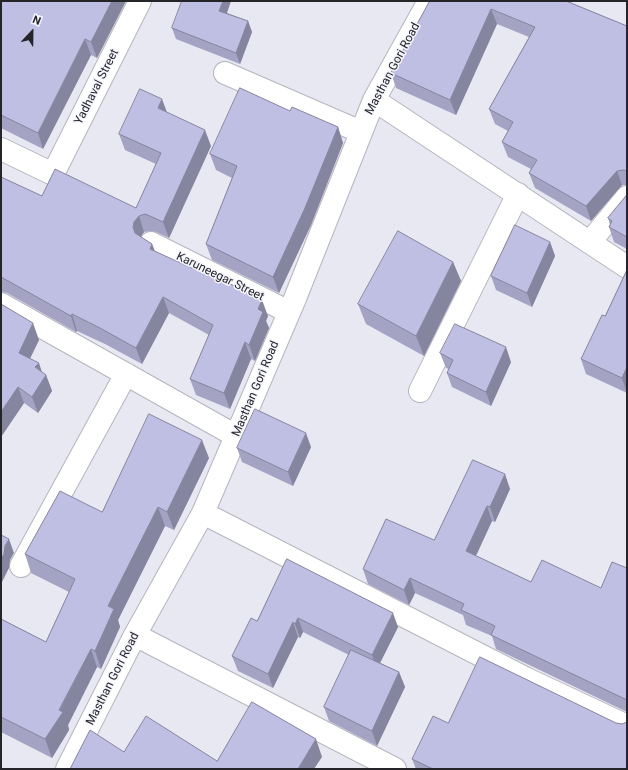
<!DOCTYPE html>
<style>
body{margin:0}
#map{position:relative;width:628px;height:770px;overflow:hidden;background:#e8e8f2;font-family:Roboto,sans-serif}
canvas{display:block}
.frame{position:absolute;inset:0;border:2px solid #252529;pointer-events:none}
.north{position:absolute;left:12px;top:12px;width:40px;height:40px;-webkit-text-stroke:3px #f5f5fe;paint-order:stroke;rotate:22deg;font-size:11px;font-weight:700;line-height:16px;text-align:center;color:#252529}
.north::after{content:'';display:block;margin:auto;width:14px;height:18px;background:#252529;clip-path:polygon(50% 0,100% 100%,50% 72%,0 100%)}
</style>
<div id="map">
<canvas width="628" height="770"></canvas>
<div class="frame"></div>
<div class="north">N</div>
</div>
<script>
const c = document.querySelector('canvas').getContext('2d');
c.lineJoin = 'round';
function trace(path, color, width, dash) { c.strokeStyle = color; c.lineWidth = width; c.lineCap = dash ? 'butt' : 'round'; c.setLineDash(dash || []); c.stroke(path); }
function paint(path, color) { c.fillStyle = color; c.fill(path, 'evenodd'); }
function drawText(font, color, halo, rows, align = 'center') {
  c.font = font + ' Roboto,sans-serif'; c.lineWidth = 3; c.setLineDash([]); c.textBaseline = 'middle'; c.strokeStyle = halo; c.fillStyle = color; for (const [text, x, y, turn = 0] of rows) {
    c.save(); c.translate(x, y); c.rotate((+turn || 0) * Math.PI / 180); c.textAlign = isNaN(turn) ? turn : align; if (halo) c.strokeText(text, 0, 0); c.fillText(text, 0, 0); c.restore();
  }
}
const minor = new Path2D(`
 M225,73l136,59
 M374,100l253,167
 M1,149l52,25 87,-173
 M590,242l37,-45
 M151,243l138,69
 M1,304l235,132
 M420,391l98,-197
 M203,513l324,166 100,47
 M21,566l105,-192
 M135,635l260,134
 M67,769l68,-134 68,-122 91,-212 80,-201 55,-99`);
const wall = new Path2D(`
 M1,1h125l-29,57 -6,-3 -48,94 -42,-21z
 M430,1h137l60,25v159h-5l-31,36 -56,-33 -6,-15 2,-4 -23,-12 -6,-15 6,-11 -13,-7 -6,-15 40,-72 -32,-13 -41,91 -60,-27 -5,-15z
 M227,13l21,8 4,11 -12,32 -64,-25 -4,-11z
 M290,111l48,16 5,16 -32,82 -32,68 -67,-33 -6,-16 26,-66 -16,-8 -6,-16z
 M167,112l44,34 -42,92 -13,-6 -5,-1 -7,1 -4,5 12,7 3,7 113,65 -2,5 3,7 -14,33 -4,-2 -21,50 -34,-14 -6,-16 19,-44 -40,-22 -27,51 -37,-20 -28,-13 -1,1 -69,-39 -6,-1v-115l41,19 94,12 20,-44 -31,-14 -6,-16z
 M627,195v54l-13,-7 -5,-15 1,-2 -2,-7z
 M550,242l5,14 -23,51 -36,-17 -5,-14z
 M453,262l8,19 -37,75 -58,-32 -8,-20z
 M627,270v123l-41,-19 -5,-15 24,-43z
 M1,304l38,36 -9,18 12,14 4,3 6,16 -14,22 -14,-10 -23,34z
 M440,353l71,9 -20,44 -39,-19 -5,-14 2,-4 -3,-1z
 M311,447l-18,39 -51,-24 -5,-14z
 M209,458l-35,72 -9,-4 -47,94 2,7 -19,42 -4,-2 -29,58 1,5 -17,28 -51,-26v-113l45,23 23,-50 -38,-19 -6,-19 77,-42z
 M510,489l-15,33 -3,-1 -16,35 55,26 70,6 26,-20v144l-131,-63 -4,-13 -26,-11 -3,-10 -48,-22 -6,12 -41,-21 -5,-15 71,-29z
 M287,559l111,68 -18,36 19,9 6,15 -28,59 -48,-25 -5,-14 25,-52 -46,-23 -3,6 -2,-1 -25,51 -35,-17 -6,-15 25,-35z
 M448,723h168l6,1 5,45h-211l-4,-10z`);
const shadedWall = new Path2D(`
 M112,1h14l-29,57 -6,-16z
 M223,1h8l-7,21 -5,-11z
 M491,9l6,15 -41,91 -6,-15z
 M248,21l4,11 -12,32 -4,-11z
 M85,39l6,16 -48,94 -5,-16z
 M162,99l6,16 -10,-7z
 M338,127l5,16 -32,82 -32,68 -6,-16z
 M205,130l6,16 -42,92 -6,-16z
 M617,171l5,14 -31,36 -5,-15z
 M139,216l5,16 -4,6 -5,-5 -2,-6 1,-5z
 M550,242l5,14 -23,51 -5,-14z
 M152,244l6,17 -8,-12z
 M453,262l8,19 -37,75 -8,-20z
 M163,297l6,16 -27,51 -6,-16z
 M262,300l6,16 -2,5 3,7 -14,33 -6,-16 9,-36z
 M72,314l5,17 -1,1 -5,-16z
 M33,323l6,17 -14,29 -6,-16z
 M245,342l6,17 -21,50 -6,-16z
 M506,347l5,15 -20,44 -5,-14z
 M39,363l5,15 2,-3 6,16 -14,22 -6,-16 3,-30z
 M627,367v26l-5,-15z
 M18,387l6,16 -23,34v-25z
 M306,433l5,14 -18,39 -5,-14z
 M202,440l7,18 -35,72 -7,-18z
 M505,474l5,15 -15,33 -5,-15z
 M487,506l5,15 -21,45 -5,-15z
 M158,507l7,19 -47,94 2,7 -19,42 -6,-18 13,-45z
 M9,539l5,14 -4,7 -1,8 -8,16v-25l4,-13z
 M410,578l5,15 -6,12 -5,-15z
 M393,613l5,14 -21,42 -5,-14z
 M298,618l5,14 -3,6 -5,-14z
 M293,622l5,15 -25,51 -5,-14z
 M91,649l6,18 -29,58 1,5 -17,28 -7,-19z
 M399,672l6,15 -28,59 -5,-15z
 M316,739l6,18 -8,12h-16z`);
const building = new Path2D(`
 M1,1h111l-21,41 -6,-3 -47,94 -37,-18z
 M182,1h41l-4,10 29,10 -12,32 -64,-25z
 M430,1h136l61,25v145l-3,-1 -7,1 -31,35 -57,-33 8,-13 -35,-18 11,-20 -24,-13 46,-82 -44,-18 -41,91 -59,-27z
 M240,88l50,23 2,-4 46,20 -33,81 -32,69 -67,-33 31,-78 -27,-12z
 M140,89l22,10 -4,9 47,22 -42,92 -13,-6 -5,-2 -6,2 -5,6 -1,5 2,6 17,11 -2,5 46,21 1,-3 65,33 -4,9 5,3 -14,33 -4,-3 -21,51 -34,-14 23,-54 -50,-28 -27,51 -36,-20 -28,-14 -1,2 -70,-39v-100l41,19 13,-27 81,39 25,-55 -42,-19z
 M627,195v42l-18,-10 3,-6 -4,-3z
 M515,225l35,17 -23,51 -36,-17z
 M398,231l55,31 -37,74 -58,-32z
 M627,270v97l-5,11 -41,-19 21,-44 3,1z
 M1,304l32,19 -14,30 20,10 -4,4 11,8 -14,22 -14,-10 -17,25z
 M455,324l51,23 -20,45 -39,-19 6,-13 -13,-7z
 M255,409l51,24 -18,39 -51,-24z
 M149,414l53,26 -35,72 -9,-5 -50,99 6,3 -19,42 -4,-2 -32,61 4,2 -18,27 -44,-22v-98l45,23 29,-63 -50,-25 35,-63 42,21z
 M473,460l32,14 -15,33 -3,-1 -21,45 65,31 11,-22 59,28 11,-26 15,6v132l-136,-65 4,-9 -34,-16 3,-6 -54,-26 -6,12 -41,-21 23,-50 48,21z
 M1,535l8,4 -4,7 -1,8 -3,5z
 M287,559l106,54 -21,42 -74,-37 -3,6 -2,-2 -25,52 -36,-18 19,-38 6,3z
 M351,650l48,22 -27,59 -48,-24z
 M480,657l136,66 6,1 5,-2v47h-194l-21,-10 21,-43 15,7z
 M252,702l64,37 -18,30h-228l20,-39 34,22 22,-36 71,45z`);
const streetNames = [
 ["Masthan Gori Road",393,69,-62],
 ["Yadhaval Street",97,87,-63],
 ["Karuneegar Street",220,277,26],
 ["Masthan Gori Road",256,389,-67],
 ["Masthan Gori Road",113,679,-63]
];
trace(minor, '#b5b5bf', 24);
trace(minor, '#fff', 22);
paint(wall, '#a4a3c3');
paint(shadedWall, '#86859f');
paint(building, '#bfbee3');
trace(building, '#86859f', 1);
drawText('12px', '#252529', '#f5f5fe', streetNames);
</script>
